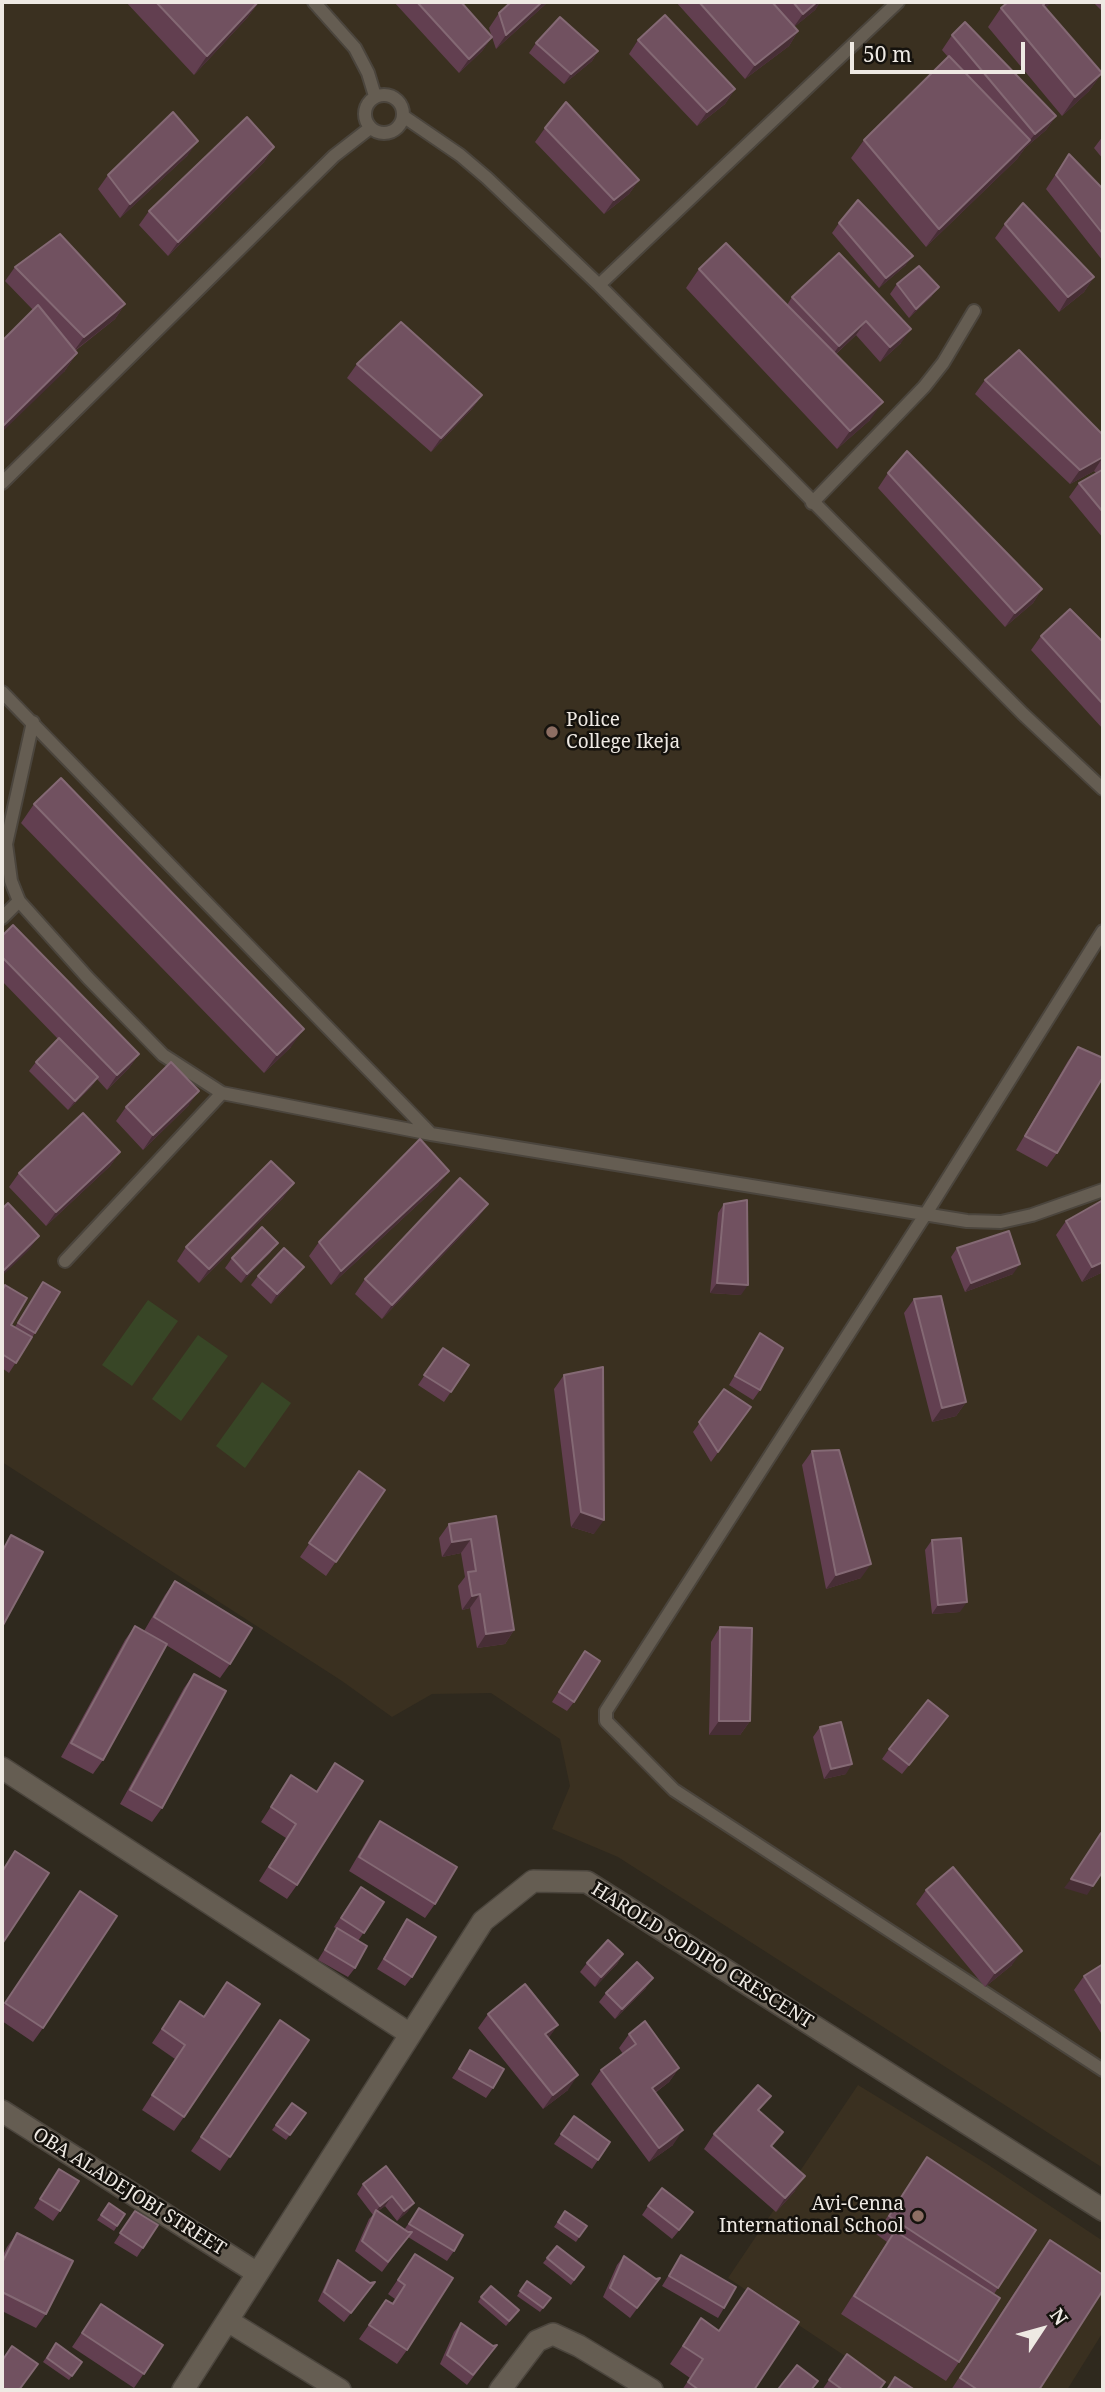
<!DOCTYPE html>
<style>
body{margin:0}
#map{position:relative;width:1105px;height:2392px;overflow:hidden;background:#2f291e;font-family:"Noto Serif",serif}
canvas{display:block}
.frame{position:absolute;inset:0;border:4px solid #eee9e3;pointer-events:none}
.north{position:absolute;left:1007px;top:2294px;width:70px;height:70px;-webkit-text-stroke:5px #15120d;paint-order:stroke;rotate:54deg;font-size:19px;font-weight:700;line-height:28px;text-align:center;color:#eee9e3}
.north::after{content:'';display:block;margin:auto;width:24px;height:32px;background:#eee9e3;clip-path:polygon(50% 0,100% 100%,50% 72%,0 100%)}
.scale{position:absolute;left:850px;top:42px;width:175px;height:32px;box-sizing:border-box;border:4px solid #eee9e3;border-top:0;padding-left:9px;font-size:21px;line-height:24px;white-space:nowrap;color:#eee9e3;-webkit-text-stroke:5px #15120d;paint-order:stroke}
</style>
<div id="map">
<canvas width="1105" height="2392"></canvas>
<div class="frame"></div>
<div class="north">N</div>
<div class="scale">50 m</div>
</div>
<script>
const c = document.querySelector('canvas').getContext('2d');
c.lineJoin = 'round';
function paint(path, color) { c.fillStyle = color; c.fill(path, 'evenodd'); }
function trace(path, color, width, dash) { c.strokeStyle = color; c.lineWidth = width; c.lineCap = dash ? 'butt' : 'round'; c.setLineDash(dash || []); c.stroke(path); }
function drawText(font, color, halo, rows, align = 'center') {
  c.font = font + ' "Noto Serif",serif'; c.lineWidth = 5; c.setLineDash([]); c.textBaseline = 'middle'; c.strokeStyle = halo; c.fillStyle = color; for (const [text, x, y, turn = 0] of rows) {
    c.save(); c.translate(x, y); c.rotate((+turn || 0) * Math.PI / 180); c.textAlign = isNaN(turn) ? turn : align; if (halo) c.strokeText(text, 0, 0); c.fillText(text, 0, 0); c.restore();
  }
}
const built = new Path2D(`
 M2,2h1101v2166l-485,-311 -66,-28 18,-43 -10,-47 -69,-46 -59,1 -40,23 -50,-36 -340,-219z
 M858,2085l129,79 116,77v91l-36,58h-171l-168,-112z`);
const green = new Path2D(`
 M148,1300l30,21 -46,65 -30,-21z
 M198,1335l30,21 -47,65 -29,-22z
 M262,1382l29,21 -46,65 -29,-22z`);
const lane = new Path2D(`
 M314,2l41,46 13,25 7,23
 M365 114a19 19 0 1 1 38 0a19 19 0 1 1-38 0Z
 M403,116l57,39 27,23 112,107 424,429 80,75
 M599,285l299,-283
 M2,483l332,-327 36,-28
 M812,503l112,-116 19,-24 31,-52
 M2,692l429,442 536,87 34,1 31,-7 71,-25
 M33,722l-27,122 5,37 8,20 69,77 75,77 59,38 209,41
 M2,918l17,-17
 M1103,931l-178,284 -319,496v10l68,69 429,280
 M65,1261l157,-168`);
const street = new Path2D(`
 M2,1768l408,266
 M2,2111l255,162
 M228,2321l112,69
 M183,2390l300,-469 50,-40 54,1 516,328
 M500,2390l37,-49 16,-7 26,12 73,44`);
const wall = new Path2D(`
 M126,2h133l-12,16 -53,57z
 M394,2h67l31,35 -10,14 -23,22z
 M511,2h37l-52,47 -7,-21 10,-15z
 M676,2h144l-5,8 -21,17 4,4 -9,15 -44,33z
 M1093,2h10v10z
 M1001,8h45l56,65 -13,18 -27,25 -74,-89z
 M952,35l104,81 -10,14 -21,18 -8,11 -91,88 -75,-89 13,-18 84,-83 -6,-7z
 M638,40l97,49 -10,15 -28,22 -68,-72z
 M536,43l62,8 -6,10 -28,23 -35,-31z
 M545,128l94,52 -10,14 -25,20 -69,-72z
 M1103,136v23l-9,-11z
 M274,147l-10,15 -96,94 -29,-31 10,-14z
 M1069,154l34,35v72l-57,-72z
 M188,155l-68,63 -22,-29 10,-14z
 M839,223l67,42 -27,23 -47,-55z
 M1005,224l89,53 -10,15 -25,20 -64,-74z
 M839,253l62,90 -21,19 -24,-27 -20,19 34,66 -33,29 -151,-161 13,-19 88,36 5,-8z
 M15,267l110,37 -10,15 -40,32 2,2 -13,19 -31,-62 -28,-29z
 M897,284l35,12 -23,22 -19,-24z
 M357,364l125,31 -10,14 -41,43 -84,-74z
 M985,380l118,55v103l-34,-41 10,-14 17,-10 -2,-2 -24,13 -95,-90z
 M888,473l154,116 -9,14 -28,24 -127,-139z
 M1041,636l62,6v87l-72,-79z
 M34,804l257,243 -27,26 -243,-250z
 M2,936l137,118 -10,14 -22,22 -10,-11 -6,8 -23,23 -39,-39 7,-9 22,-23 -56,-58z
 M1078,1047l-21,106 -10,14 -31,-17 52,-89z
 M189,1105l-46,45 -27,-29 10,-14z
 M120,1152l-10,14 -64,60 -37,-39 10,-14z
 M439,1185l-108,100 -22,-29 10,-14z
 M284,1197l-85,86 -22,-22 9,-14z
 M724,1204l17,91 -31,-2 8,-80z
 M478,1218l-96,101 -27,-25 10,-15z
 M1066,1221l37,51 -21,10 -26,-47z
 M957,1248l56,26 -48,18 -14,-35z
 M271,1252l-30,31 -16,-15 7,-10z
 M258,1276h39l-26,28 -20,-19z
 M43,1282l-8,51 -26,40 -7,-5v-78l9,35 4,2z
 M914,1299l52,103 -10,14 -24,6 -28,-109z
 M760,1333v57l-7,10 -24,-15z
 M443,1348l26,17 -25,37 -26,-17z
 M564,1375l30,159 -23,-7 -17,-138z
 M724,1389l27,18 -40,55 -18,-30z
 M812,1451l49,127 -35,11 -24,-124z
 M359,1471l26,19 -59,86 -26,-19z
 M496,1516l18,114 -9,14 -28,4 -7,-40 -8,2 -4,-24 7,-9 -4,-24 -19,4 -3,-19 10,-14z
 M932,1540l28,72 -28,2 -7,-64z
 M175,1581l55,83 -10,14 -54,-33 -63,115 -10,14 -32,-17 64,-117 10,-14 9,5 21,-36z
 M720,1627l30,94 -10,14h-31l2,-93z
 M585,1651l-11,51 -7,9 -15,-9z
 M194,1674l-32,134 -10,14 -32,-18 64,-116z
 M941,1726l-39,48 -20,-15 7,-10z
 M820,1727l26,47 -22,5 -11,-42z
 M335,1763l-38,122 -10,14 -28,-18 27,-43 -25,-16 30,-47 25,16z
 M380,1821l55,83 -10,14 -76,-47 21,-36z
 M361,1887l23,15 -26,39 -3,27 -7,9 -30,-17 19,-31 -3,-2z
 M926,1890l86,75 -27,22 -69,-83z
 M70,1905l-27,123 -10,14 -31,-21v-13z
 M407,1919l5,58 -7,9 -28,-17z
 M623,1954l-6,10 -22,23 -15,-15 7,-9z
 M1103,1964v72l-29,-46 10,-14z
 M646,1988l-31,31 -16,-17 7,-9z
 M180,2001l24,15 -20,101 -10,14 -32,-21 33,-51 -23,-16z
 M488,2014l60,24 20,52 -25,19 -65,-81z
 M280,2020l29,20 -89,131 -29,-20z
 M629,2034l50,34 -10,14 -14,11 18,52 -24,17 -58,-78 10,-14 22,-16 -4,-6z
 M470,2050l23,38 -7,10 -34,-20z
 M292,2103l14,10 -20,27 -14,-10z
 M760,2112l12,35 23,44 -19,21 -72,-63 10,-15z
 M574,2116l36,26 -18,27 -38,-25z
 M927,2157l109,73 -42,64 -35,68 -13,19 -105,-67 46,-72 -11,-8z
 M59,2169l1,42 -7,10 -19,-13z
 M363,2184l51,19 -7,9 -10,9 -12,-15 -7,5 26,19 15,-22 35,43 -7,10 -39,-24 -26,35 -27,-21 14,-32 4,-4 -16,-21z
 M109,2203l16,11 -11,17 -17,-11z
 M648,2206l38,16 -14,17 -30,-24z
 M135,2211l8,37 -6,9 -23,-14z
 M565,2211l22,15 -11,16 -22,-15z
 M17,2233l29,81 -10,14 -34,-17v-54l5,-10z
 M1050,2240l-11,150h-88l86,-132z
 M557,2246l27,21 -13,18 -28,-22z
 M415,2254l-8,96 -10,14 -38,-25 27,-39 6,3 3,-4 -7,-5z
 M681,2255l43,53 -6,10 -56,-32z
 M624,2256l32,23 4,-1 -30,40 -27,-21 14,-32z
 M338,2260l32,23 5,-1 -31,40 -26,-21 14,-31z
 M527,2281l24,17 -11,14 -23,-16z
 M748,2288l6,102h-72l8,-12 -20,-14 31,-46 18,13z
 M481,2297l35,17 -10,12 -28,-24z
 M101,2304l62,41 -29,43 -62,-41z
 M461,2323l29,32 -23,30 -27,-21 14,-32z
 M56,2343l26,19 -13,18 -26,-18z
 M847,2354l32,36h-57z`);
const shadedWall = new Path2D(`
 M259,2l-12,16 -53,57 13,-19z
 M542,2h6l-52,47 10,-14z
 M817,2h3l-5,8 -22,18 10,-14z
 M1046,2h6l-22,21 13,-18z
 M798,31l-9,15 -44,33 10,-14z
 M492,37l-10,14 -23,22 10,-14z
 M598,51l-6,10 -28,23 7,-10z
 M1102,73l-13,18 -27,25 13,-19z
 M735,89l-10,15 -28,22 10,-14z
 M1056,116l-10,14 -21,18 -8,11 -91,88 13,-18 91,-89 5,-6z
 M198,141l-10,14 -68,63 10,-14z
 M274,147l-10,15 -96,94 10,-14z
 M639,180l-10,14 -25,20 10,-14z
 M913,256l-7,9 -27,23 7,-10z
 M1094,277l-10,15 -25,20 9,-15z
 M939,287l-7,9 -23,22 7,-9z
 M125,304l-10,15 -41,32 10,-14z
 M866,321l-10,14 -27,25 10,-14z
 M911,329l-10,14 -21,19 10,-15z
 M77,353l-13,19 -62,60v-5z
 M482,395l-10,14 -41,43 10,-14z
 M883,402l-13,18 -33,29 13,-18z
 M1103,457l-9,14 -24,13 10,-14z
 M1042,589l-9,14 -28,24 10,-14z
 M304,1029l-13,18 -27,26 13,-18z
 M139,1054l-10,14 -22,22 10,-15z
 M98,1077l-7,10 -23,23 7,-9z
 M199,1091l-10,14 -46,45 10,-15z
 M120,1152l-10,14 -64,60 10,-14z
 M449,1171l-10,14 -108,100 10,-14z
 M294,1183l-10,14 -85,86 10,-14z
 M488,1204l-10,14 -96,101 10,-14z
 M39,1236l-10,14 -27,26v-4z
 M278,1243l-7,9 -30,31 6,-9z
 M1103,1262v10l-21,10 10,-15z
 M1020,1264l-7,10 -48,18 6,-9z
 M304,1267l-7,9 -26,28 6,-10z
 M717,1283l31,2 -7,10 -31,-2z
 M966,1402l-10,14 -24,6 10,-14z
 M581,1512l23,8 -10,14 -23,-7z
 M471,1539l-10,14 -19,4 10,-15z
 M871,1564l-10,14 -35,11 10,-14z
 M480,1594l-10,14 -8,2 10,-14z
 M967,1602l-7,10 -28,2 6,-9z
 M514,1630l-9,14 -28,4 9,-14z
 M719,1721h31l-10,14h-31z
 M852,1764l-6,10 -22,5 7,-10z
 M1071,1879l22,7 -6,9 -23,-7z
 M1022,1951l-10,14 -27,22 10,-14z
 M623,1954l-6,10 -22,23 6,-10z
 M653,1978l-7,10 -31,31 7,-10z
 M558,2025l-10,14 -3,-5z
 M679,2068l-10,14 -27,20 10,-14z
 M578,2075l-10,15 -25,19 10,-14z
 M683,2130l-10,15 -24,17 10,-14z
 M805,2176l-10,15 -19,21 9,-14z
 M392,2196l-7,10 -12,9 7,-9z
 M414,2203l-7,9 -10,9 7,-10z`);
const building = new Path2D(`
 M156,2h102l-51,54z
 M417,2h44l31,35 -23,22z
 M511,2h31l-36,33 -7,-22z
 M699,2h73l26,29 -43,34z
 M793,2h24l-14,12z
 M1008,2h38l-3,3 59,68 -27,24 -74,-89z
 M665,15l70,74 -28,23 -69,-72z
 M560,17l38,34 -27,23 -35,-31z
 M965,22l91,94 -21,18 -83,-99z
 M949,56l81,84 -91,89 -75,-89z
 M566,102l73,78 -25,20 -69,-72z
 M173,112l25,29 -68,63 -22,-29z
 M247,117l27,30 -96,95 -29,-31z
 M1069,154l34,35v45l-47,-59z
 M858,200l55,56 -27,22 -47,-55z
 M1023,203l71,74 -26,20 -63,-73z
 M60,234l65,70 -41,33 -69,-70z
 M726,243l157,159 -33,29 -151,-162z
 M839,253l72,76 -21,18 -24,-26 -27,25 -47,-49z
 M919,266l20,21 -23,22 -19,-25z
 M38,305l39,48 -75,74v-86z
 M401,322l81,73 -41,43 -84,-74z
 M1019,350l84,85v22l-23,13 -95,-90z
 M907,451l135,138 -27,24 -127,-140z
 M1102,470l1,2v40l-24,-29z
 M1070,609l33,33v62l-62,-68z
 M61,778l243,251 -27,26 -243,-251z
 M13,925l126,129 -22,21 -115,-118v-21z
 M59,1038l39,39 -23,24 -39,-39z
 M1078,1047l25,11v19l-46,76 -32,-17z
 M171,1062l28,29 -46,44 -27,-28z
 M83,1113l37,39 -64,60 -37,-39z
 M420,1139l29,32 -108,100 -22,-29z
 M271,1161l23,22 -85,86 -23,-22z
 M460,1178l28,26 -96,101 -27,-26z
 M747,1200l1,85 -31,-2 7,-79z
 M1103,1200v62l-11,5 -26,-46z
 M8,1203l31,33 -37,36v-63z
 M262,1227l16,16 -31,31 -15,-16z
 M1009,1231l11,33 -49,19 -14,-35z
 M284,1248l20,19 -27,27 -19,-18z
 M43,1282l17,10 -25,41 -17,-10z
 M5,1285l22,13 -16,27 21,12 -16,26 -14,-9v-63z
 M941,1296l25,106 -24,6 -28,-109z
 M760,1333l23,15 -23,42 -25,-14z
 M443,1348l26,17 -18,27 -27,-17z
 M603,1367l1,153 -23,-8 -17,-137z
 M724,1389l27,18 -33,45 -19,-30z
 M839,1450l32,114 -35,11 -24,-124z
 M359,1471l26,19 -49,72 -27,-19z
 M496,1516l18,114 -28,4 -6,-40 -8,2 -4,-24 8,-1 -5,-32 -19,3 -3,-18z
 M11,1535l32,17 -41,75v-75z
 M961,1538l6,64 -29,3 -6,-65z
 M175,1581l77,47 -22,36 -76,-47z
 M135,1626l32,18 -64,116 -32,-17z
 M720,1627l32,1 -2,93h-31z
 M585,1651l15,10 -26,41 -15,-10z
 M194,1674l32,17 -64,117 -32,-18z
 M928,1700l20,16 -39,49 -20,-16z
 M841,1722l11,42 -21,5 -11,-42z
 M335,1763l28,18 -66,104 -28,-18 27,-43 -25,-17 20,-32 26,17z
 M380,1821l77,46 -22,37 -76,-47z
 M1101,1833l2,2v36l-10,15 -22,-7z
 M15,1851l34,22 -47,71v-72z
 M953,1867l69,84 -27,22 -69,-83z
 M361,1887l23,15 -20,31 -23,-15z
 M80,1891l37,25 -74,112 -38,-25z
 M407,1919l29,18 -24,40 -28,-18z
 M337,1928l30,18 -12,22 -30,-18z
 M608,1940l15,14 -22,23 -14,-14z
 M637,1962l16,16 -31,31 -16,-16z
 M1103,1964v42l-19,-30z
 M227,1982l33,22 -76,113 -32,-22 33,-50 -23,-16 18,-28 24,16z
 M525,1984l33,41 -13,9 33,41 -25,20 -65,-81z
 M280,2020l29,20 -79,117 -29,-20z
 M645,2021l34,47 -27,20 31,42 -24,18 -58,-78 35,-26 -7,-10z
 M470,2050l34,19 -11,19 -34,-19z
 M758,2085l13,11 -13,14 25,22 -12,14 34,30 -20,22 -71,-64z
 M292,2103l14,10 -16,22 -14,-10z
 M574,2116l36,26 -12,18 -37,-26z
 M927,2157l109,73 -38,58 -109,-72z
 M386,2166l28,37 -10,8 -12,-15 -12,10 -17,-22z
 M59,2169l20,12 -19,30 -20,-12z
 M662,2188l31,24 -14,18 -31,-24z
 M109,2203l16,11 -8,12 -16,-11z
 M419,2208l44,27 -9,16 -45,-27z
 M376,2210l32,22h4l-24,30 -26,-21z
 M135,2211l23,14 -15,23 -23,-15z
 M565,2211l22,15 -8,11 -21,-15z
 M895,2231l105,67 -41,64 -105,-66z
 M17,2233l56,28 -27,53 -44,-22v-29z
 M1050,2240l53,35v15l-64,100h-61l-18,-12z
 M557,2246l27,21 -10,13 -27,-22z
 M415,2254l38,24 -46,72 -38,-25 17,-25 7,4 12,-19 -7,-5z
 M681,2255l55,32 -12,21 -55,-32z
 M624,2256l32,23 4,-1 -23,30 -27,-20z
 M338,2260l32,23 5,-1 -24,31 -27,-21z
 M527,2281l24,17 -8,10 -23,-17z
 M491,2286l28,24 -10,11 -28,-24z
 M748,2288l51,34 -45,68h-55l-11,-8 15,-23 -20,-13 18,-28 18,13z
 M101,2304l62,41 -19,29 -62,-41z
 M461,2323l32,23 4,-1 -24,30 -26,-20z
 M56,2343l26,19 -10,14 -25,-18z
 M12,2346l26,18 -19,26h-17v-29z
 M847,2354l38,28 -6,8h-36l-14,-10z
 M797,2365l21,16 -7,9h-30l-2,-2z
 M895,2377l20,13h-28z`);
const markers = [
 [552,732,7,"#8d6e63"],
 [918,2216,7,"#8d6e63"]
];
const poiNames = [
 ["Police",566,721],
 ["College Ikeja",566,743],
 ["Avi-Cenna",904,2205,"right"],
 ["International School",904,2227,"right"]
];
const streetNames = [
 ["HAROLD SODIPO CRESCENT",702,1956,32],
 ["OBA ALADEJOBI STREET",129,2192,32]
];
paint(built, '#3a3020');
paint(green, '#384626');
trace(lane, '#4b453d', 16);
trace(street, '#4b453d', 24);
trace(lane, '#655d52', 12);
trace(street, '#655d52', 21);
paint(wall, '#623f50');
paint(shadedWall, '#472e35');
paint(building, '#715160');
trace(building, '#846974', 2);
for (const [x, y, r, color] of markers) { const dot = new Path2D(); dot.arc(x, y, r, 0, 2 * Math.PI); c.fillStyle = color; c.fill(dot); trace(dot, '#15120d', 2.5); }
drawText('19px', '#eee9e3', '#15120d', poiNames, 'left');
drawText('19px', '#eee9e3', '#15120d', streetNames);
</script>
